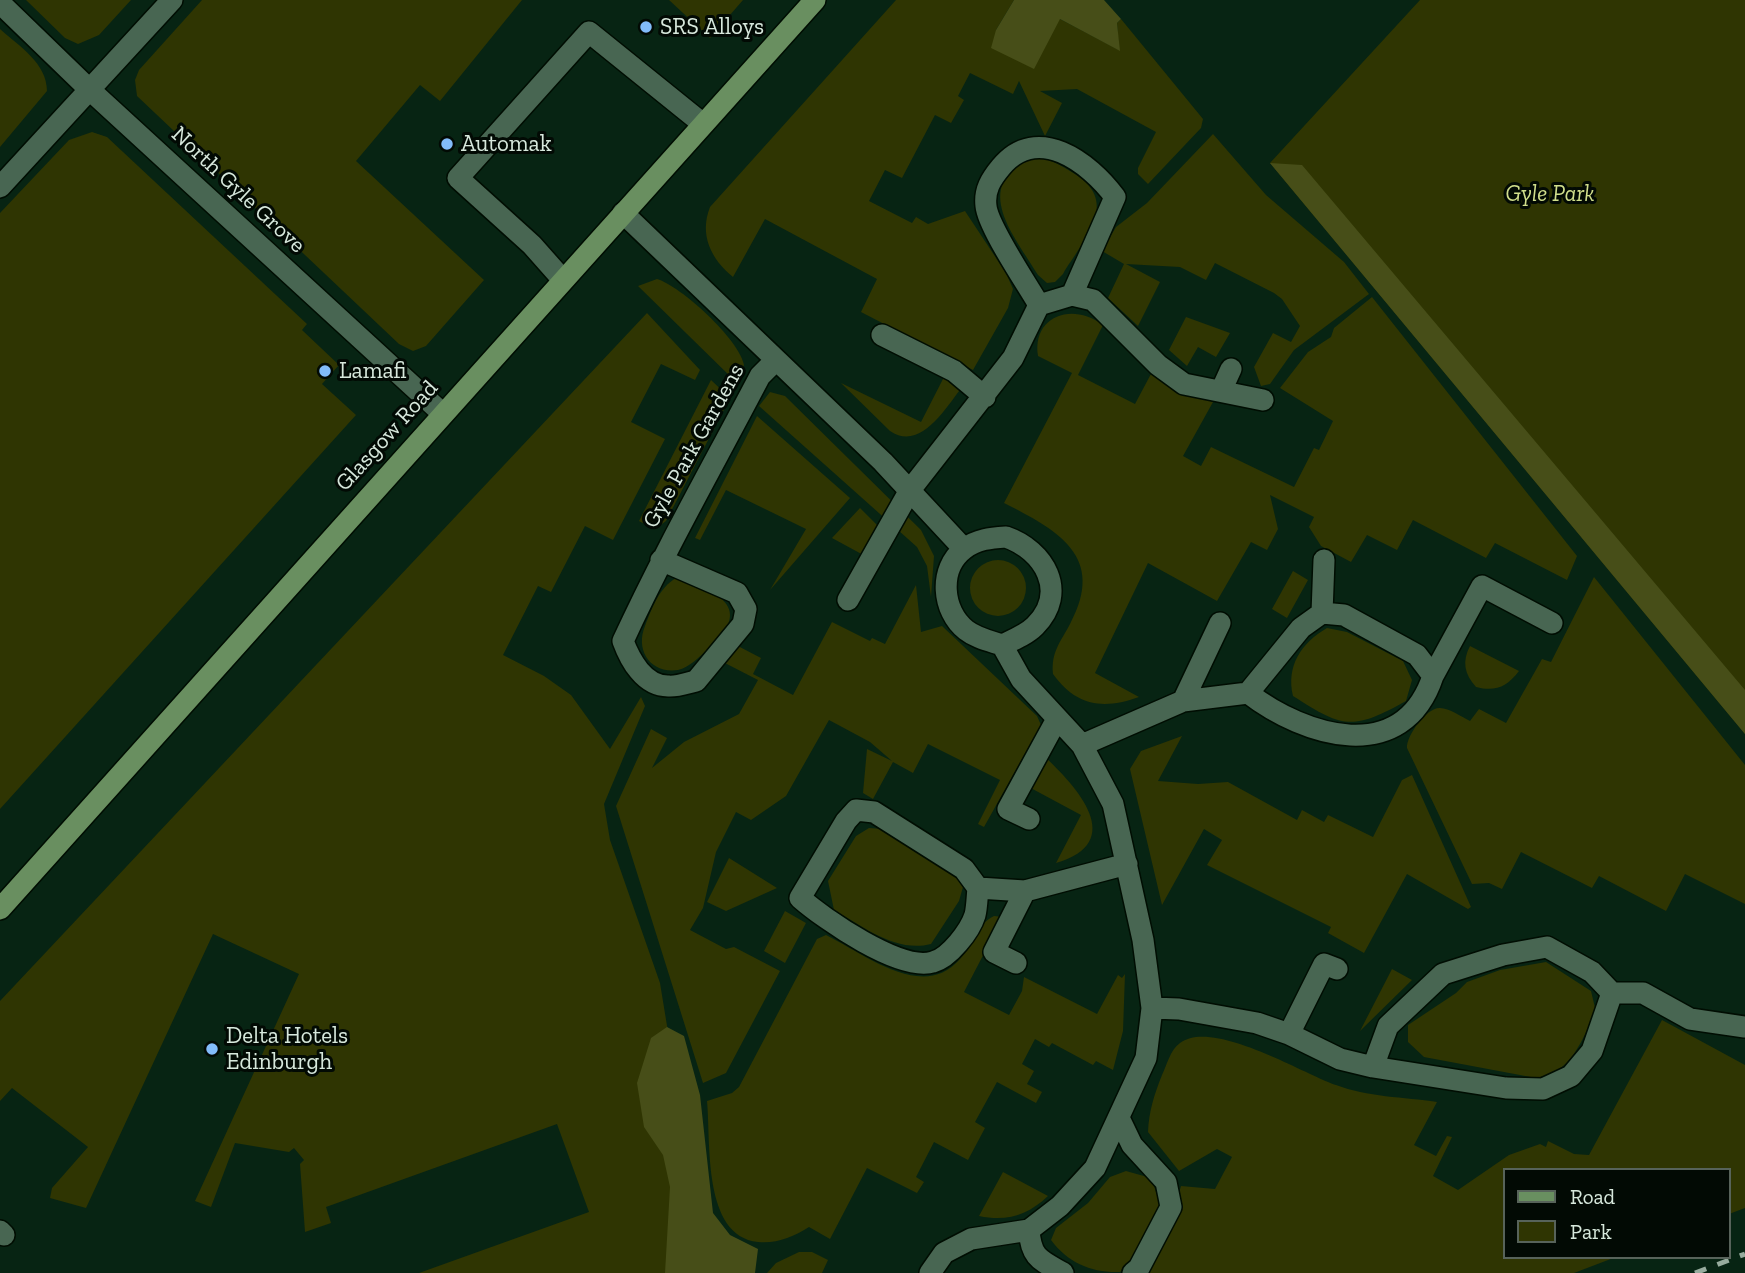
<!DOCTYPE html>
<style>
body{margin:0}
#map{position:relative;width:1745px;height:1273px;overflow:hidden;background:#072413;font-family:"Zilla Slab",serif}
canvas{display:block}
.legend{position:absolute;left:1503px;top:1168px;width:228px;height:91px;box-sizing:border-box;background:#020a04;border:2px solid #57635a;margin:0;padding:9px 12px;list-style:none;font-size:21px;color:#d7e8dc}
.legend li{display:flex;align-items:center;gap:14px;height:35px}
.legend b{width:35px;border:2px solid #57635a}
</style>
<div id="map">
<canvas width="1745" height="1273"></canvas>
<ul class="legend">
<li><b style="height:9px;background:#698f60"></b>Road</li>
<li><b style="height:19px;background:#2f3502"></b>Park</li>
</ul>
</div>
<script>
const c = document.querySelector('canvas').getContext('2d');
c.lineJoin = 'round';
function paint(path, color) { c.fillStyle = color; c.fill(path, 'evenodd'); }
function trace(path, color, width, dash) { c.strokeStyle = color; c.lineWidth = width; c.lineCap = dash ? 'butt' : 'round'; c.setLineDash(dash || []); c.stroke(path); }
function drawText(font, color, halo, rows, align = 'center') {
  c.font = font + ' "Zilla Slab",serif'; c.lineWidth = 6; c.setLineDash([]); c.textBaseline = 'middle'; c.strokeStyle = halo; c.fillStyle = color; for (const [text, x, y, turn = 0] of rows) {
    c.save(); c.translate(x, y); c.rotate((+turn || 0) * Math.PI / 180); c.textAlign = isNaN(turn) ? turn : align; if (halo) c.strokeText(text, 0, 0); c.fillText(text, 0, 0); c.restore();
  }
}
const green = new Path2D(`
 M26,0h105l-32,35 -21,9 -13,-6z
 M202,0h320l-82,101 -20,-16 -64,76 128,119 -58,66 -13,5 -14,-7 -262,-248 -2,-16 4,-10z
 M669,0h74l-33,38z
 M896,0h118l-18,30 64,-11 59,31 -2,-27 4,-4 82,100 -2,9 -53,56 -10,-10v-6l18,-36 -79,-43 -37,2 22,12 -17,33 -26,-55 -6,13 -43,-21 -12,23 6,4 -13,23 -16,-8 -33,63 -17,-8 -16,31 43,22 4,-6 12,7 37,-13 41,62 7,16 -5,19 -35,62 -112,-58 16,-33 -112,-60 -32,58c-22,-18 -34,-42 -23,-70z
 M1420,0h325v734l-475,-571z
 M0,29c19,17 47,34 47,62l-47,56z
 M92,132l15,5 200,187 -5,6 37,35 -17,19 34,31 -356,394v-596l69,-73z
 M1213,134l53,61 78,67 25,32 -75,56 -24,34 -9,2 -7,-19 19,-34 18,9 9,-16 -18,-27 -8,-6 -59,-30 -9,17 -26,-13 -54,-3 34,18 -22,44 -30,-28 16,-34 -22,-13 14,-24 31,-24z
 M1030,156c19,2 29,8 45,18 46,29 8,66 -12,100l-8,8 -8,1 -9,-8c-24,-40 -67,-87 -8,-119z
 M657,279c24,7 83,61 87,86l-8,17 -98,-96z
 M1372,297l205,259 -10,24 -72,-37 -9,15 -73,-38 -16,30 -30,-15 -16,27 -30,-16 -12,-19 5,-10 -44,-22 8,34 -11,21 -16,-8 -34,59 -69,-38 -53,110 44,24c-36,13 -63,9 -86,-23 -2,-22 7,-31 17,-50 37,-68 -13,-94 -66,-121l68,-130 -34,-17c-6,-39 33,-55 65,-31l-25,50 57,29 17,-32 38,22 23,8 -30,54 18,10 10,-19 83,40 20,-39 5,2 14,-29 -53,-33 28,-36 23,-15 3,-9z
 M647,313l53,57 -5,10 -34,-16 -30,58 34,17 -52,101 -28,-14 -34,66 -13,-6 -35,69 41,21 27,19 39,54 31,-52 4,9 -41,98 6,36 50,143 21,128 12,162h-274l170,-61 -32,-88 -231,83 5,16 -26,9 -5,-68 4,-4 -10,-12 -5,4 -54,-9 -24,64 -16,-6 104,-227 -86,-40 -127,274 -36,-10 2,-10 36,-41 -76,-59 -12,13v-100z
 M1186,317l44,16 -14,24 -18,-10 -11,19 -18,-16z
 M944,377l19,9c-17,21 -42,66 -73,45l-49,-48 80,39z
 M711,380l19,18 -64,123c-10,9 -16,6 -27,0z
 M770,392l15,4 136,134 13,26 -3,41 -4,-31 -10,-19 -158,-141z
 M757,416l93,82 -80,92 36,-61 -80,-39 -26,50 -5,-2z
 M860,508l21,21 -14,28 -35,-19z
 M970 588a28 28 0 1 1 56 0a28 28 0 1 1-56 0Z
 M1293,571l15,9 -21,38 -15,-9z
 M1594,577l151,188v139l-60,-30 -19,37 -67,-35 -7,12 -71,-36 -19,37 -13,-6 -17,1 -65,-136c-1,-12 20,-41 33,-40 9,0 22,9 30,13l9,-12 27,14 36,-64 9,3z
 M676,578c41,13 80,29 32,71 -8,7 -19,19 -30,21 -28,4 -43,-20 -33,-44 7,-18 14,-38 31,-48z
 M916,585l5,47 21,-6 95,90 4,9 -57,102 -6,-3 22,-44 -72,-36 -15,29 -20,-11 -20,37 -10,-6 4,-44 25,12 -22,-19 -41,-22 -43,76 -35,24 -15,-8 -20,40 -13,56 -13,22 36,19 8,-2 46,24 -54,102 -23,10 -87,-277 35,-77 16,9 -15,30 32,-26 55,-28 19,-34 -37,-19 15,-16 25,13 -8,16 40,21 39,-73 38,19 2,-3 13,6z
 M1327,628l20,4 56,29 9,19 -6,21c-54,30 -63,27 -113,-5 -7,-30 8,-53 34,-68z
 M1470,646l49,25c-12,16 -24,21 -43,16 -12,-13 -14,-26 -6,-41z
 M1182,736l-24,45 40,3 30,-2 69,38 5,-10 22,12 4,-7 45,22 29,-57 10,-5 59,132 -3,2 -61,-35 -43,79 -36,-20 3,-6 -124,-62 15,-25 -18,-11 -42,76 -32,-136 11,-18z
 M1044,756c33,31 84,86 12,107l25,-48 -54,-29z
 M869,828l14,1 73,48 7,10 -4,14 -28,43c-35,9 -67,-17 -97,-34l-6,-29 28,-45z
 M729,858l48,30 -51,23 -19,-9z
 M785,911l21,12 -21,40 -21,-12z
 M994,916l9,1 -39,75 45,23 13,-24 2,-14 73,37 21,-39 4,3 3,-4 -2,57 -10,39 -17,-9 -3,4 -41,-22 -3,4 -14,-8 -13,25 12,7 -7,13 15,8 -6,11 -39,-21 -22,40 10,6 -17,32 -34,-18 -18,35 8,5 -7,11 -50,-25 -37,71 -21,-12c-16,10 -33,17 -51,15 -56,-6 -47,-100 -51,-141l25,-8 7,-6 78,-148 9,-4c39,19 97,67 134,24 13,-14 16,-34 34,-43z
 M1546,962l45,29 5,21c-16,30 -23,60 -60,66l-112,-21 -16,-15v-17l48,-32 11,-11 33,-12z
 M1392,969l20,11 -52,51z
 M1662,1020l83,45v143l-16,6v-44h-224v87h111l-42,16h-433l32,-60 8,-27 34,3 17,-32 -15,-8 -38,22 -31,-39c1,-21 6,-37 14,-57 5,-10 8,-25 18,-32 32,-25 124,31 156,42 31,12 68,12 101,17l-23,43 22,11 11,-20 5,1 -19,39 25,14 51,-35 31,-11 6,3 2,-6 26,13 15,1z
 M1126,1171l25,7 9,25 -30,59 -10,10c-28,1 -52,-9 -69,-32l5,-12 32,-25 22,-26z
 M1003,1172l45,24c-20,19 -41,26 -69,20z
 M799,1252h13l16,8 -6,13h-55l9,-10z`);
const forest = new Path2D(`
 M1014,0h90l17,19 -4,4 3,28 -60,-32 -26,50 -43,-21 5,-18z
 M1270,163l32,2 443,525v44z
 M667,1027l17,9 16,59 13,118 17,22 28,14 -3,24h-90l5,-86 -7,-32 -19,-28 -7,-44 14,-45z`);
const minor = new Path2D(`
 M0,3l90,87 353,324
 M0,187l172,-187
 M623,213l260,249 81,87
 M563,280l-31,-35 -74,-67 131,-146 114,92
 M1039,305c-12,-21 -51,-78 -53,-99 -2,-16 5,-27 15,-39 36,-44 88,-5 114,30l-43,98
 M882,335l72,36 31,26
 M1221,391l10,-22
 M1006,537c38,13 63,55 29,89 -9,9 -22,14 -33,19 -12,-4 -26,-7 -36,-15 -24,-19 -28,-61 -2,-81 13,-10 27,-11 42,-12z
 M661,560l76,33 9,16 -3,15 -47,57c-9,2 -19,6 -28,5 -24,0 -38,-26 -45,-45 42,-91 91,-177 137,-265l16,-16
 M848,600l62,-110 103,-132 26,-53 33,-10 21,5 65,65 26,19 79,16
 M1322,613l2,-53
 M1433,676l49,-90 70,37
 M1183,701l37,-78
 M1082,745l101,-44 65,-8 53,-65 21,-15 22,2 73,40 16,21c-30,91 -128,61 -185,17
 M856,810l18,2 90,57 14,19c-1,9 -1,19 -3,27 -5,16 -26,43 -42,47 -33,10 -109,-43 -133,-64l46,-77z
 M1029,819l-21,-10 49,-90
 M978,888l47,3 102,-27
 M1016,963l-22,-11 31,-61
 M1612,993h31l47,26 55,8
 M1152,1008l27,1 78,14 32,11 51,25 33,8 133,21 37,1 28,-13 21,-25 20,-58
 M1289,1034l35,-70 13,5
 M1373,1067l15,-41 55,-52 60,-19 44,-8 45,25 20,21
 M1120,1120l12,25 34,37 5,25 -32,61 -6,5
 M1029,1230c2,28 11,30 34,43
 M0,1231l4,4
 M930,1273l14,-20 27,-14 58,-9 31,-24 35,-38 51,-110 6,-50 -9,-68 -30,-136 -31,-59 -61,-66 -19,-34`);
const major = new Path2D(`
 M0,909l815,-909`);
const rail = new Path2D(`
 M1695,1273l50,-19`);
const markers = [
 [646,27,7,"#82bcfa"],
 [447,144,7,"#82bcfa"],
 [325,371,7,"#82bcfa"],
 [212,1049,7,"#82bcfa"]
];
const poiNames = [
 ["SRS Alloys",660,27],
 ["Automak",461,144],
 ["Lamafi",339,371],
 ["Delta Hotels",226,1036],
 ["Edinburgh",226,1062]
];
const streetNames = [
 ["North Gyle Grove",238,190,43],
 ["Glasgow Road",387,436,-48],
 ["Gyle Park Gardens",694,446,-61]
];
const parkNames = [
 ["Gyle Park",1550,194]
];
paint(green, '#2f3502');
paint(forest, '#474e18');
trace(minor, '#000d02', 24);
trace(major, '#000d02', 24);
trace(minor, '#486652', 21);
trace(major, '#698f60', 21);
trace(rail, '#97ac9e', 5, [12, 12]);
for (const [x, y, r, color] of markers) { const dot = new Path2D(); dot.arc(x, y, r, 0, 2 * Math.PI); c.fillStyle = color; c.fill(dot); trace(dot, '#020a04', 2.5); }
drawText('23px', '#d7e8dc', '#020a04', poiNames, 'left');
drawText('23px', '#d7e8dc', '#020a04', streetNames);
drawText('italic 23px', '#d0de8b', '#020a04', parkNames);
</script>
